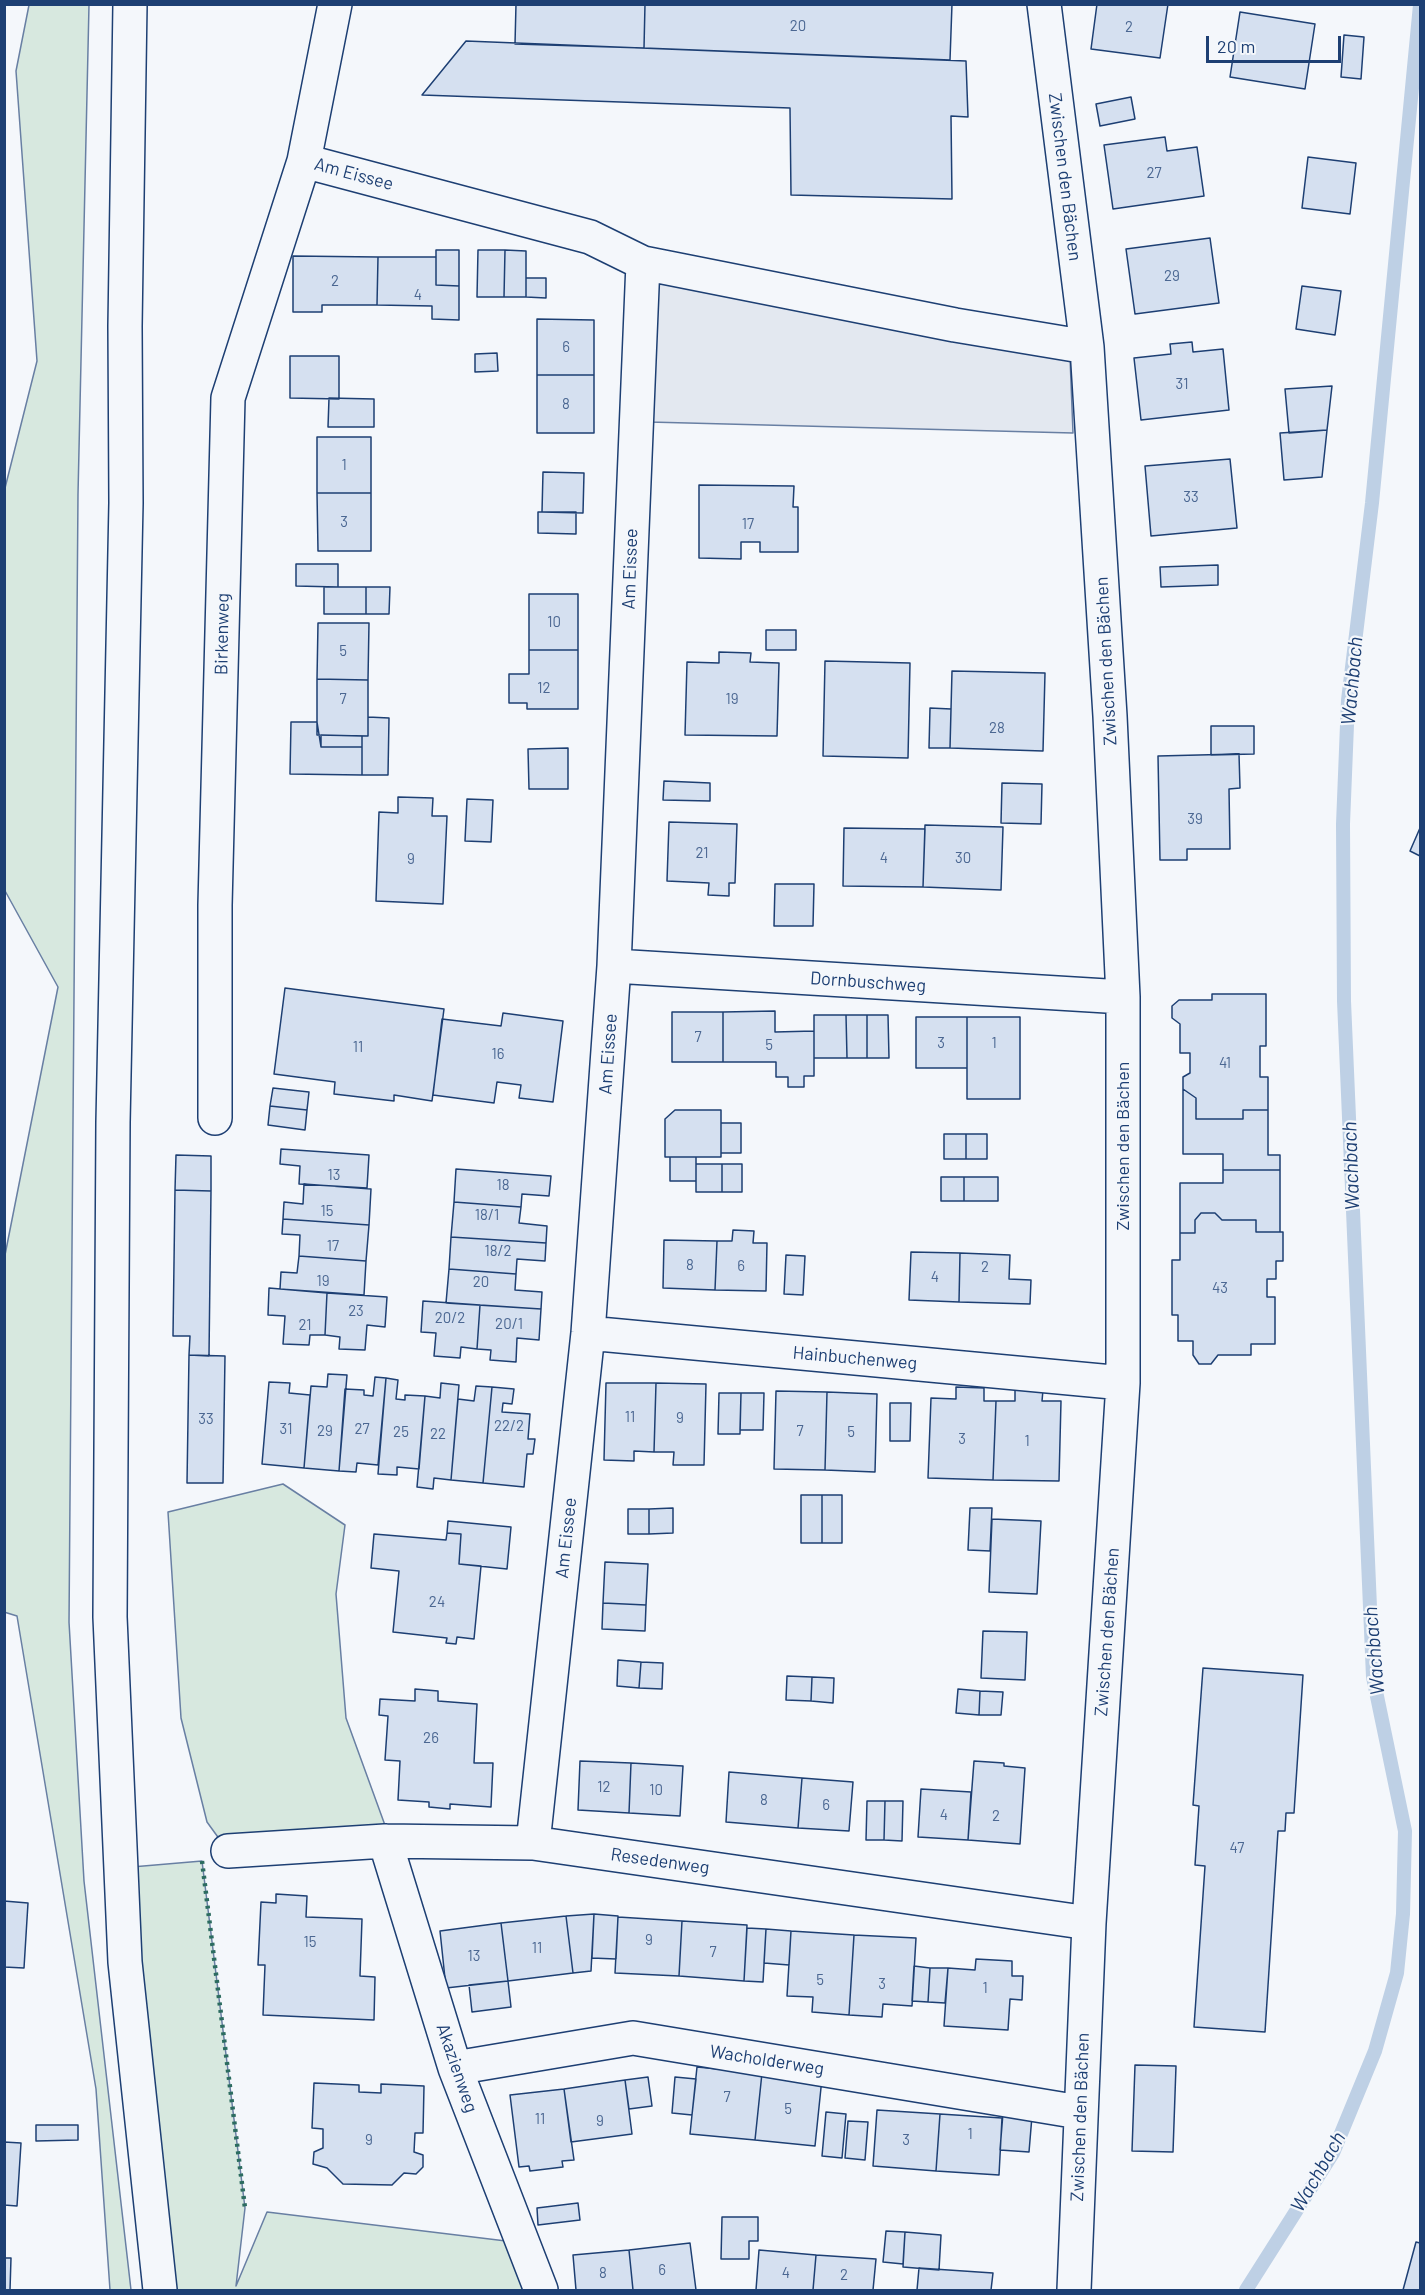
<!DOCTYPE html>
<meta charset="utf-8">
<style>
body{margin:0}
#map{position:relative;width:1425px;height:2295px;overflow:hidden;background:#f4f7fb;font-family:Barlow,sans-serif}
canvas{display:block}
.frame{position:absolute;inset:0;border:6px solid #1d3f73;pointer-events:none}
.scale{position:absolute;left:1206px;top:36px;width:135px;height:27px;box-sizing:border-box;border:3px solid #1d3f73;border-top:0;padding-left:8px;font-size:18px;line-height:21px;white-space:nowrap;color:#1d3f73;-webkit-text-stroke:4px #f4f7fb;paint-order:stroke}
</style>
<div id="map">
<canvas width="1425" height="2295"></canvas>
<div class="frame"></div>
<div class="scale">20 m</div>
</div>
<script>
const c = document.querySelector('canvas').getContext('2d');
c.lineJoin = 'round';
function paint(path, color) { c.fillStyle = color; c.fill(path, 'evenodd'); }
function trace(path, color, width, dash) { c.strokeStyle = color; c.lineWidth = width; c.lineCap = dash ? 'butt' : 'round'; c.setLineDash(dash || []); c.stroke(path); }
function drawText(font, color, halo, rows, align = 'center') {
  c.font = font + ' Barlow,sans-serif'; c.lineWidth = 4.5; c.setLineDash([]); c.textBaseline = 'middle'; c.strokeStyle = halo; c.fillStyle = color; for (const [text, x, y, turn = 0] of rows) {
    c.save(); c.translate(x, y); c.rotate((+turn || 0) * Math.PI / 180); c.textAlign = isNaN(turn) ? turn : align; if (halo) c.strokeText(text, 0, 0); c.fillText(text, 0, 0); c.restore();
  }
}
const green = new Path2D(`
 M29,5h60l-11,489 -9,1128 15,259 47,409h-21l-14,-201 -79,-473 -13,-4 1,-357 53,-268 -54,-98 1,-401 32,-127 -21,-290z
 M283,1484l62,41 -9,69 10,124 40,110 -158,23 -21,-29 -26,-104 -13,-206z
 M202,1861l43,347 -9,78 31,-74 239,29 27,49h-373l-40,-422z`);
const parking = new Path2D(`
 M643,263l426,69 4,101 -424,-11z`);
const stream = new Path2D(`
 M1246,2290l87,-137 42,-102 22,-78 6,-59 2,-83 -32,-154 -29,-676 -1,-177 5,-124 24,-197 48,-498`);
const building = new Path2D(`
 M516,4h129l-1,44 -129,-4z
 M645,4h307l-2,56 -306,-12z
 M1097,4h71l-8,54 -69,-9z
 M1240,12l75,12 -10,65 -75,-12z
 M1344,35l20,2 -3,42 -20,-2z
 M466,41l500,20 2,56 -17,-1 1,83 -161,-4 -1,-87 -368,-13z
 M1131,97l4,22 -35,7 -4,-22z
 M1165,137l2,14 30,-4 7,49 -91,13 -9,-64z
 M1308,157l48,6 -6,51 -48,-6z
 M1210,238l9,65 -84,11 -9,-65z
 M436,250h23v36l-23,-1z
 M478,250h27l-1,47h-27z
 M505,250l21,1v46h-22z
 M293,256l85,1 -1,48h-55v7h-29z
 M378,257h58v28l23,1v34l-27,-1v-13l-55,-1z
 M526,278h20v20l-20,-1z
 M1302,286l39,5 -6,44 -39,-6z
 M537,319l57,1v55h-57z
 M1192,342l1,10 30,-3 6,61 -88,10 -7,-62 37,-4 -1,-10z
 M497,353l1,18 -23,1v-18z
 M290,356h49v43l-49,-1z
 M537,375h57v58h-57z
 M1332,386l-5,44 -38,3 -4,-44z
 M329,398l45,1v28h-46z
 M1327,430l-5,47 -38,3 -4,-47z
 M317,437h54v56h-54z
 M1230,459l7,69 -86,8 -6,-70z
 M543,472l41,1 -1,40 -41,-1z
 M699,485l95,1 -1,21h5v45h-38v-10h-19v17l-42,-1z
 M317,493h54v58h-53z
 M538,512h38v22l-38,-1z
 M296,564h42v23l-42,-1z
 M1218,565v20l-57,2 -1,-20z
 M324,587h42v27h-42z
 M366,587h24l-1,27h-23z
 M529,594h49v56h-49z
 M318,623h51l-1,57 -51,-1z
 M766,630h30v20h-30z
 M529,650h49v59h-51v-6h-18v-29h20z
 M719,652l32,1 -1,9 29,1 -2,73 -92,-1 2,-73 32,1z
 M825,661l85,2 -2,95 -85,-2z
 M952,671l93,2 -2,78 -93,-3z
 M317,679l51,1v56l-51,-1z
 M930,708l21,1 -1,39h-21z
 M368,717l21,1 -1,57h-26v-39h6z
 M291,722h26l4,25h41v28l-72,-1z
 M1211,726h43v28l-43,1z
 M321,735l41,1v11h-41z
 M568,748v41h-39l-1,-40z
 M1239,754l1,34 -11,1 1,60h-43v11h-27l-2,-104z
 M664,781l46,2v18l-47,-1z
 M1002,783l40,1 -1,40 -40,-1z
 M398,797l35,1 -1,18h15l-4,88 -67,-3 3,-89 19,1z
 M467,799l26,1 -2,42 -26,-1z
 M669,822l68,2 -2,59h-6v13l-21,-1 1,-12 -42,-2z
 M925,825l78,2 -2,63 -78,-3z
 M844,828l81,1 -2,58 -80,-1z
 M1420,828v28l-10,-5z
 M775,884h39l-1,42h-39z
 M285,988l159,21 -12,92 -38,-6v6l-60,-7 1,-12 -61,-8z
 M1212,994h54v52h-6v31h8v33h-25v9h-47v-21l-13,-9v-12l7,-4v-20h-10v-29l-8,-6v-12l7,-6h33z
 M775,1011v21l39,-1v45h-10v11h-16v-10h-12v-15h-53v-50z
 M672,1012h51v50h-51z
 M503,1013l60,8 -10,81 -34,-4 2,-13 -24,-3 -3,21 -61,-8 9,-76 59,7z
 M814,1015h32l1,43h-33z
 M846,1015h21v43h-20z
 M867,1015h21l1,43h-22z
 M916,1017h51v51h-51z
 M967,1017h53v82h-53z
 M273,1088l36,4 -2,18 -37,-4z
 M1183,1089l13,9v21h47v-9h25v45h12v15h-57v-16h-40z
 M270,1106l37,4 -2,20 -37,-5z
 M675,1110h46v47h-56v-38z
 M721,1123h20v30h-20z
 M944,1134h22v25h-22z
 M966,1134h21v25h-21z
 M281,1149l88,6 -2,33 -68,-4 1,-18 -20,-2z
 M176,1155l35,1v35l-36,-1z
 M670,1157h26v24h-26z
 M696,1164h26v28h-26z
 M722,1164h20v28h-20z
 M456,1169l95,7 -2,20 -27,-2 -1,13 -67,-5z
 M1223,1170h57v62h-24v-12h-34l-7,-7h-14l-6,7v13h-15v-50h43z
 M941,1177h23v24h-23z
 M964,1177h34v24h-34z
 M304,1184l67,5 -2,36 -86,-6 1,-17 19,2z
 M175,1190l36,1 -2,165 -20,-1 1,-19h-17z
 M454,1202l67,5 -2,16 28,3 -1,17 -95,-6z
 M1201,1213h14l7,7h34v12h27v29h-7v18h-9v18h8v47h-24v11h-33l-7,9h-12l-6,-9v-14h-15v-26h-6v-55h8v-27h15v-13z
 M283,1219l86,6 -3,36 -67,-5 1,-21 -18,-1z
 M733,1230l21,1 -1,12h14l-1,48 -51,-1 2,-49h15z
 M451,1237l95,6 -1,18 -28,-2 -1,15 -67,-5z
 M664,1240l53,1 -2,49 -52,-2z
 M911,1252l49,1 -1,49 -50,-2z
 M960,1253l50,2 -1,24 22,1 -1,24 -71,-2z
 M786,1255l19,1 -2,39 -19,-1z
 M299,1256l67,5 -2,34 -84,-6 1,-17 16,1z
 M449,1269l67,5 -1,16 27,2 -1,17 -95,-6z
 M269,1288l58,5 -2,42h-15l-1,10 -26,-1 2,-28 -17,-1z
 M327,1293l60,4 -2,30 -18,-2 -2,25 -26,-1 1,-12 -15,-2z
 M423,1301l57,4 -3,44 -16,-2 -1,11 -26,-2 2,-23 -15,-1z
 M480,1305l61,4 -2,31 -22,-2 -1,24 -26,-2 1,-10 -14,-1z
 M189,1355l36,1 -2,127h-36z
 M328,1374l19,1 -8,96 -35,-3 7,-82 16,1z
 M375,1377l11,1 -8,87 -21,-2 -1,9 -17,-1 6,-82 19,1v5l9,1z
 M386,1378l12,2 -2,19 9,1v-5l20,1 -6,73 -22,-2v8l-19,-1z
 M269,1382l21,1 -1,10 21,2 -6,73 -42,-4z
 M441,1383l18,2 -8,95 -17,-2 -1,11 -16,-2 8,-91 15,2z
 M606,1383h50l-2,69 -20,-1v10l-30,-1z
 M656,1383l50,1 -2,81h-31l1,-13h-20z
 M476,1386l16,1 -9,96 -32,-3 7,-81 16,2z
 M492,1387l22,2 -2,15 -9,-1 -1,9 28,2 -2,25h7l-2,15h-6l-3,33 -41,-4z
 M956,1387l28,1v13h12l-3,79 -65,-2 3,-80 25,1z
 M1015,1389l28,1 -1,11h19l-2,80 -66,-1 3,-79h19z
 M776,1391l51,1 -2,78 -51,-1z
 M827,1392l50,2 -2,78 -50,-2z
 M719,1393h22l-1,41h-22z
 M741,1393h23l-1,37h-23z
 M890,1403h21l-1,38h-20z
 M801,1495h21v48h-21z
 M822,1495h20v48h-20z
 M673,1508v25l-24,1v-25z
 M970,1508h22l-2,43 -22,-1z
 M628,1509h21v25h-21z
 M992,1519l49,2 -4,73 -48,-2z
 M448,1521l63,6 -4,42 -48,-5 2,-30 -14,-1z
 M447,1533l14,1 -2,30 22,2 -7,73 -17,-2 -1,7 -10,-1 1,-5 -54,-6 6,-61 -28,-3 3,-34 72,6z
 M605,1562l43,2 -2,41 -43,-2z
 M603,1603l43,2 -1,26 -43,-2z
 M983,1631l44,1 -2,48 -44,-2z
 M618,1660l23,2 -2,26 -22,-2z
 M641,1662l22,1 -1,26 -23,-1z
 M1203,1668l100,7 -9,138h-8l-1,18h-7l-13,201 -71,-5 11,-161 -10,-1 4,-59 -6,-1z
 M787,1676l25,1 -1,24 -25,-1z
 M812,1677l22,1 -1,25 -22,-2z
 M415,1689l23,2v10l39,3 -3,59h19l-2,44 -41,-3v5l-21,-2v-5l-31,-2 2,-39 -15,-1 3,-44 -9,-1 1,-16 35,2z
 M958,1689l22,2 -1,24 -23,-2z
 M980,1691l23,1 -2,23h-22z
 M580,1761l51,2 -2,50 -51,-3z
 M974,1761l30,2v3l21,2 -5,76 -52,-4z
 M631,1763l52,3 -3,50 -51,-3z
 M729,1772l73,6 -4,50 -72,-6z
 M802,1778l51,4 -4,49 -51,-3z
 M921,1789l50,3 -3,48 -50,-3z
 M867,1801h18l-1,39h-18z
 M885,1801h18l-1,40 -18,-1z
 M276,1894l31,2 -1,21 56,2 -2,57 15,1 -1,43 -111,-5 2,-50h-7l3,-63 15,1z
 M4,1901l24,2 -4,65 -20,-1z
 M594,1914l-3,57 -18,2 -7,-57z
 M594,1914l24,2 -2,43 -24,-1z
 M566,1916l7,57 -65,8 -7,-58z
 M618,1917l64,4 -3,55 -64,-3z
 M682,1921l65,4 -3,56 -65,-5z
 M501,1923l7,58 -62,7 -6,-57z
 M747,1928l19,1 -3,53 -19,-1z
 M766,1929l25,2 -2,34 -25,-2z
 M791,1931l63,4 -5,80 -37,-3 1,-15 -26,-1z
 M854,1935l62,3 -4,68 -29,-2 -1,13 -33,-2z
 M976,1959l36,2v15h11l-1,24 -12,-1 -2,31 -64,-4 4,-58 27,2z
 M914,1966l16,2 -2,34 -16,-1z
 M930,1968h18l-3,35 -17,-1z
 M508,1981l3,26 -39,5 -3,-27z
 M1135,2065l41,1 -3,86 -41,-1z
 M697,2067l65,6 -7,67 -65,-6z
 M762,2073l60,5 -7,68 -60,-6z
 M648,2077l4,29 -23,3 -4,-29z
 M675,2077l21,2 -4,36 -20,-2z
 M625,2080l7,54 -61,8 -7,-53z
 M314,2083l45,2v7l22,1v-9l43,2 -1,47h-8l-1,19 9,3v12l-7,7 -12,-1 -12,12 -49,-1 -16,-16 -14,-4 1,-12 9,-4v-19l-11,-1z
 M564,2089l10,71 -12,1 1,6 -33,4 -1,-5 -10,1 -9,-72z
 M877,2110l63,4 -4,57 -63,-5z
 M826,2112l20,2 -4,44 -20,-2z
 M1003,2113l29,3 -3,36 -29,-2z
 M940,2114l62,4 -3,57 -63,-4z
 M848,2121l20,1 -3,38 -20,-2z
 M36,2125h42v15l-42,1z
 M4,2142l17,1 -4,63 -13,-1z
 M578,2203l2,17 -42,5 -1,-17z
 M722,2217h36v24h-9v18h-28z
 M886,2231l19,1 -2,32 -20,-2z
 M905,2232l36,3 -2,35 -36,-3z
 M1416,2242l4,1v47h-17z
 M690,2243l6,47h-63l-4,-40z
 M629,2250l4,40h-57l-3,-35z
 M759,2250l57,5 -3,35h-57z
 M816,2255l60,4 -3,31h-60z
 M4,2258h7l-1,32h-6z
 M919,2268l74,5 -2,17h-74z`);
const minor = new Path2D(`
 M1044,4l43,343 23,369 13,281v386l-34,540 -15,367
 M304,161l286,76 53,26 312,62 132,22
 M614,966l509,31
 M215,1118v-213l13,-507 76,-237 31,-157
 M588,1333l535,50
 M385,1841l70,227 86,222
 M533,1843l55,-510 26,-367 29,-703
 M228,1851l157,-10 148,2 556,80
 M455,2068l178,-30 446,74`);
const major = new Path2D(`
 M130,4l-5,322 1,177 -13,619 -3,495 15,345 35,328`);
const hedge = new Path2D(`
 M202,1861l43,347`);
const numberNames = [
 ["20",798,26],
 ["2",1129,27],
 ["27",1154,173],
 ["29",1172,276],
 ["2",335,281],
 ["4",418,295],
 ["6",566,347],
 ["31",1182,384],
 ["8",566,404],
 ["1",344,465],
 ["33",1191,497],
 ["3",344,522],
 ["17",748,524],
 ["10",554,622],
 ["5",343,651],
 ["12",544,688],
 ["7",343,699],
 ["19",732,699],
 ["28",997,728],
 ["39",1195,819],
 ["21",702,853],
 ["4",884,858],
 ["30",963,858],
 ["9",411,859],
 ["7",698,1037],
 ["3",941,1043],
 ["1",994,1043],
 ["5",769,1045],
 ["11",358,1047],
 ["16",498,1054],
 ["41",1225,1063],
 ["13",334,1175],
 ["18",503,1185],
 ["15",327,1211],
 ["18/1",487,1215],
 ["17",333,1246],
 ["18/2",498,1251],
 ["8",690,1265],
 ["6",741,1266],
 ["2",985,1267],
 ["4",935,1277],
 ["19",323,1281],
 ["20",481,1282],
 ["43",1220,1288],
 ["23",356,1311],
 ["20/2",450,1318],
 ["20/1",509,1324],
 ["21",305,1325],
 ["11",630,1417],
 ["9",680,1418],
 ["33",206,1419],
 ["22/2",509,1426],
 ["31",286,1429],
 ["27",362,1429],
 ["29",325,1431],
 ["7",800,1431],
 ["25",401,1432],
 ["5",851,1432],
 ["22",438,1434],
 ["3",962,1439],
 ["1",1027,1441],
 ["24",437,1602],
 ["26",431,1738],
 ["12",604,1787],
 ["10",656,1790],
 ["8",764,1800],
 ["6",826,1805],
 ["4",944,1815],
 ["2",996,1816],
 ["47",1237,1848],
 ["9",649,1940],
 ["15",310,1942],
 ["11",537,1948],
 ["7",713,1952],
 ["13",474,1956],
 ["5",820,1980],
 ["3",882,1984],
 ["1",985,1988],
 ["7",727,2097],
 ["5",788,2109],
 ["11",540,2119],
 ["9",600,2121],
 ["1",970,2134],
 ["9",369,2140],
 ["3",906,2140],
 ["6",662,2270],
 ["8",603,2273],
 ["4",786,2273],
 ["2",844,2275]
];
const streetNames = [
 ["Am Eissee",354,174,15],
 ["Zwischen den Bächen",1065,177,83],
 ["Am Eissee",630,569,-88],
 ["Birkenweg",222,634,-89],
 ["Zwischen den Bächen",1106,661,-93],
 ["Dornbuschweg",868,982,4],
 ["Am Eissee",608,1054,-86],
 ["Zwischen den Bächen",1123,1146,-90],
 ["Hainbuchenweg",855,1358,5],
 ["Am Eissee",566,1538,-84],
 ["Zwischen den Bächen",1107,1632,-86],
 ["Resedenweg",660,1861,8],
 ["Wacholderweg",767,2060,9],
 ["Akazienweg",457,2068,71],
 ["Zwischen den Bächen",1080,2117,-88]
];
const waterNames = [
 ["Wachbach",1352,681,-85],
 ["Wachbach",1351,1166,-92],
 ["Wachbach",1374,1651,-95],
 ["Wachbach",1318,2172,-60]
];
paint(green, '#d7e8df');
trace(green, '#687fa3', 1.5);
paint(parking, '#e3e8f0');
trace(parking, '#687fa3', 1.5);
trace(stream, '#bed0e5', 14);
paint(building, '#d5e0f0');
trace(building, '#1d3f73', 1.5);
trace(minor, '#1d3f73', 36);
trace(major, '#1d3f73', 36);
trace(minor, '#f4f7fb', 33);
trace(major, '#f4f7fb', 33);
trace(hedge, '#2c6c60', 4.5, [3, 4.5]);
drawText('15px', '#4b6792', null, numberNames);
drawText('18px', '#1d3f73', '#f4f7fb', streetNames);
drawText('italic 20px', '#1d3f73', '#f4f7fb', waterNames);
</script>
